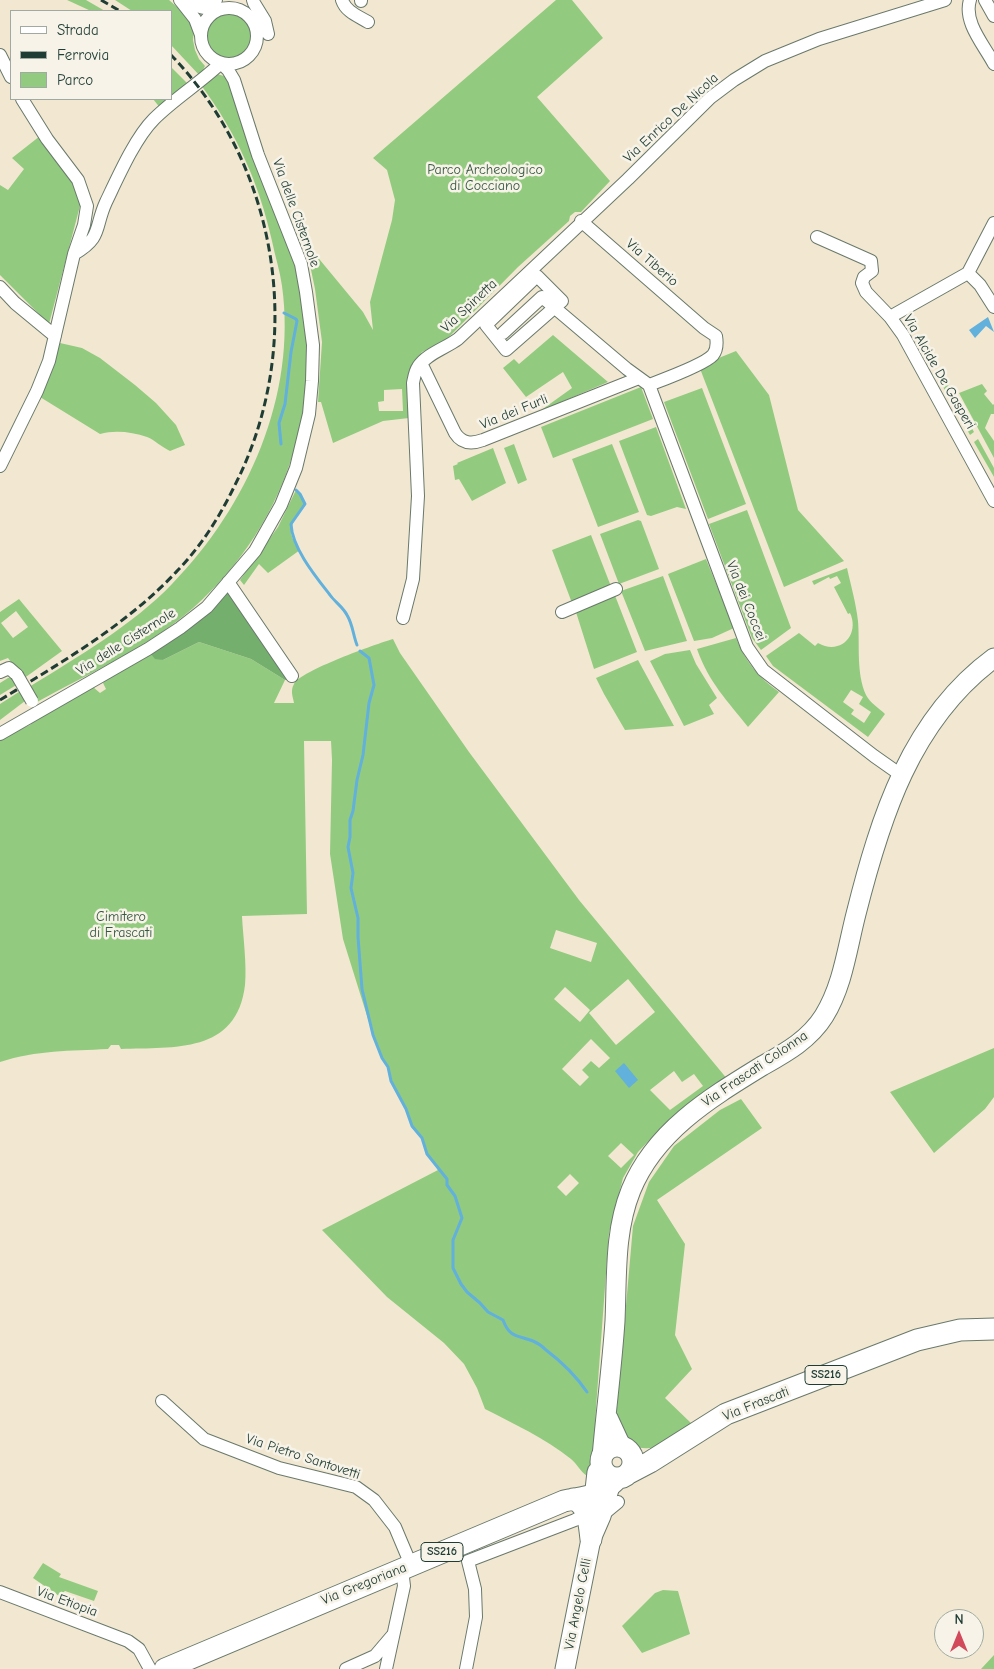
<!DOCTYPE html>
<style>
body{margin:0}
#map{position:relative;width:994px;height:1669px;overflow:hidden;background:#f2e8d1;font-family:"Comic Neue",sans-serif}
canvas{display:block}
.legend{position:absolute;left:10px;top:10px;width:162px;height:90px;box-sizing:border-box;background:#f7f3e8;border:1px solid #a1aaa0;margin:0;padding:6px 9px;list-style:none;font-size:15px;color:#1f3d34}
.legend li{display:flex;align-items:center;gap:10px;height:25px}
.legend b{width:25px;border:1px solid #a1aaa0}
.north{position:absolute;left:934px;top:1609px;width:50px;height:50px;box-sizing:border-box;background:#f7f3e8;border:1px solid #a1aaa0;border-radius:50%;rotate:0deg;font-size:14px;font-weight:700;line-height:20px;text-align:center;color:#1f3d34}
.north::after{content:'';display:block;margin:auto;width:18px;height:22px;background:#d1495b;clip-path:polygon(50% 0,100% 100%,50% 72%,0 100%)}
</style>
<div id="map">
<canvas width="994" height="1669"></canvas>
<ul class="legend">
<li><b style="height:6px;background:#fff"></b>Strada</li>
<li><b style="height:6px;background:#1f3d34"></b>Ferrovia</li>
<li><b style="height:14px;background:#92cb7f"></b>Parco</li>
</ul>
<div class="north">N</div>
</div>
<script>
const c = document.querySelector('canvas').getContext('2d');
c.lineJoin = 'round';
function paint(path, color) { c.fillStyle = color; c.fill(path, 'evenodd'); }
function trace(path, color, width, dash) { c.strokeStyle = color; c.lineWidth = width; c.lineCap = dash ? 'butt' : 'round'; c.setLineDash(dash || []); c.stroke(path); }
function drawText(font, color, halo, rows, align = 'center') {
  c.font = font + ' "Comic Neue",sans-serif'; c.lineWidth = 5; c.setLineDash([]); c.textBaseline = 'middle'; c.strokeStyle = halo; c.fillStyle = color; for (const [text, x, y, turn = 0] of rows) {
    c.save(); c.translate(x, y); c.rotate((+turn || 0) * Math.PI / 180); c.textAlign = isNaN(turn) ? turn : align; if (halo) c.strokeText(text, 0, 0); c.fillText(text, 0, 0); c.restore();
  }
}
const green = new Path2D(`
 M67,0h19l19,11h-14z
 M115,0h54l15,13 10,17 -1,10 2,10 4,9 6,7 -5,10 -29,-31v-34h-39z
 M556,0h16l31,38 -66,59 73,84 -29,31h-6l-5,4 -1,5 -51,46 -72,73 -24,12 -10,13 -3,53 -26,3 -50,22 -12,-41h-3l4,-60 -7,-53 -5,-24 -9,-28 62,75 10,18 -3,-28 22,-82 3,-20 -8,-30 -14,-12zM402,389l1,22h-24l-1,-9 6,-1v-11z
 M207 35a23 23 0 1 1 46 0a23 23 0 1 1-46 0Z
 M171,67l19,19 -29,23 -8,-10h18z
 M217,74l7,2 7,9 6,26 57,151c36,128 -2,259 -102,347 -42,37 -106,66 -155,93l-8,-15c47,-29 105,-63 143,-103 76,-78 125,-189 110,-298 -2,-15 -7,-30 -10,-45 -13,-58 -35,-107 -71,-156z
 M40,136l36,48 5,18 -32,122 -49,-49v-90l8,5 16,-21 -12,-11z
 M553,335l55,47 -68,29 32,-23 -9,-16 -37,25 -23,-29 11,-9 5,5z
 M60,343l22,5 18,10 35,27 21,18 20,22 9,20 -15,6c-7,-3 -17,-12 -23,-14 -15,-5 -32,-7 -47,-3l-60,-37z
 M736,351l33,44 29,115 46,51 -60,26 -85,-221z
 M937,376l13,11 24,45 -4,3z
 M982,384l5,7 -3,3 9,11 1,-1v10h-3l-6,14 9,13v17l-35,-65z
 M641,387l12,32 -100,39 -12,-31z
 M702,388l44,116 -38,15 -44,-117z
 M656,427l30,82 -9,-2 -26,9 -4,-1 -2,-5 -26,-69z
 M978,439l16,29v9l-20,-35z
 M514,444l13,36 -9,4 -14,-36z
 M612,444l27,68 -41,15 -26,-68z
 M493,448l13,35 -34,18 -13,-22 -4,1 -2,-14 5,-2 -1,-1z
 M296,490l4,4 5,10c-11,18 -22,25 -5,46l-32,23 -9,-9 -15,21 -4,-5 38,-53z
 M747,510l44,118 -30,22 -9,-12 -43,-114z
 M638,520l3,1 18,48 -40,15 -19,-50z
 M591,535l21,54 -40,14 -20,-53z
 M706,559l28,69 -22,10 -18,3 -26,-67z
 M847,568c4,18 9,35 11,53 2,24 -2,52 8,74 4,8 13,13 19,19l-17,23 -95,-71 -7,-10 33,-23 16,13 3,-3c23,13 42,-9 32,-30l-2,1 -14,-27 7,-4 -4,-7 -7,3 -1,-2 -15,8 -2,-4zM851,690l12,7 -4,7 12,8 -7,11 -13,-9 3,-4 -11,-8z
 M663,576l24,65 -42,10 -24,-60z
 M614,593l23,59 -43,17 -19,-60z
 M19,599l43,52 -39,28 -15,-21 -8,3v-49zM16,611l12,16 -15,11 -12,-15z
 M736,638c9,23 23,40 43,54l-31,35c-21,-27 -39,-44 -51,-78z
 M393,639l7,14 69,99 110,148 149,180 -39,26 -31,25 -20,21 -15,26 -14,55 -13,175 -2,47 -7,21c-7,-5 -10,-12 -16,-17 -26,-21 -57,-35 -86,-50l-8,-21 -13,-24 -20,-21 -57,-46 -65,-67 116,-60 -11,-16 -5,-16 -10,-10 -6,-19 -15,-28 -3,-14 -6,-9 -9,-23 -30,-96 -13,-85 2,-94 -1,-19h-27l3,173 -65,2c1,20 5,49 3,69 -8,69 -71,62 -124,64l-2,-4h-8l-3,4c-38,2 -71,1 -108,13v-323l30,-14 8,-8 55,-30 7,6 6,-4 -3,-6 2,-3 46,-26 12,6 36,-18 52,17 34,21 -11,23h20c-1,-6 -4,-12 0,-19 6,-13 82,-40 99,-45zM556,930l41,13 -6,19 -41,-14zM628,979l27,33 -39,33 -27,-32zM565,987l25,23 -10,12 -26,-23zM591,1039l19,19 -11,10 -8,-7 -9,9 7,7 -9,9 -18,-17zM674,1071l8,11 12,-8 9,12 -33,24 -20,-20zM621,1143l13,12 -13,13 -13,-12zM570,1174l9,9 -13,13 -9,-9z
 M690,650l6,14 21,34 -8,7 5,9 -30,12 -34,-65 15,-7z
 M638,660l36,66 -49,4 -21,-36 -8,-16z
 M13,677l5,7 -18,11v-12l8,-5z
 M22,690l3,11 -25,19v-16z
 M994,1048v49l-9,12 -51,44 -44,-61z
 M741,1099l21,29 -105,72 28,44 -10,91 17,34 -27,29 26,25c-6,5 -13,15 -20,19 -16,9 -45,10 -52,-10 -2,-7 -2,-17 -2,-24l16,-182 16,-44 25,-36 46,-36z
 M43,1563l18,11 -2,3 39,14 -4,10 -29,-10 -6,5 -26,-18z
 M663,1590l15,1 12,43 -48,19 -20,-27 33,-33z
 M994,1655v14h-13z`);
const forest = new Path2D(`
 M227,592l61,87 -3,1 -34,-21 -52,-17 -36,18 -8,-1 -4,-5z`);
const water = new Path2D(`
 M988,317l6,15 -8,-6 -11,12 -6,-8z
 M624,1063l14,17 -9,8 -14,-17z`);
const stream = new Path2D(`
 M281,444l-2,-21 6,-19 6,-52 6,-31 -1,-2 -12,-6
 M296,490l4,4 5,10 -14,20c1,24 25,53 39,71 5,7 13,12 17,20 6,10 6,20 10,30
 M360,651l9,7 5,27 -5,18 -6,52 -6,25 -4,31 -3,9v17l-2,10 5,26 -2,15 7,30v19l4,52 11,46 9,23 6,9 3,14 15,28 6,17 10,12 5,16 20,25v6l8,11 7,22 -9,22v28l8,16 6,8 13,11 8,9 15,8c7,19 16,15 30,21 5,2 10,6 13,9 16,12 30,26 41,42`);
const street = new Path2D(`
 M180,0l15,19 6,16
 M184,0c13,7 22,10 37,9
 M203,0h13
 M253,0l1,3 11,18 3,13
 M342,0c4,12 16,16 26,22
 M361,0v1
 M970,0c-7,22 14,45 24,64
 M985,0l9,16
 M201 36a28 28 0 1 1 56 0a28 28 0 1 1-56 0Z
 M0,55l11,22
 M581,221l123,107 12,8c1,6 1,14 -3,19 -9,10 -51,25 -64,30
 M817,237l54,24 1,10 -8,6 -2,6 4,9 24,25
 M74,254c29,-17 20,-26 32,-52 12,-25 29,-64 48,-83 20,-20 46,-36 67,-56
 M968,273l-78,44 13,18 91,166
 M968,273l26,-50
 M968,273l12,12 14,22
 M537,276l25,25 -56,49 -20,-25z
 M0,287l15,16 40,33
 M503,333l39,-36 85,72 22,16 98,262 16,23 111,86 27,19
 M421,363l34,70c7,11 17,11 28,7l156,-62
 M0,466l37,-75 12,-30 25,-107 10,-29 3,-19 -9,-26 -31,-41 -25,-40
 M228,582l64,94
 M562,612l54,-23
 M403,618l10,-39 5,-83 -5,-113c1,-5 2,-12 5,-16 8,-13 28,-19 40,-28l170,-160 82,-81 24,-18 31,-19 54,-22 126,-39
 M0,672l9,-4 8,7
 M0,734l148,-85 32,-21 27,-21 48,-56 26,-46 15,-37 13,-54 3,-33 1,-36 -7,-53 -5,-28 -43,-109 -24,-75 -6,-10 -7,-7
 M162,1401l42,38 75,29 77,19 18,13 21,27 16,38
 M601,1516l17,-14
 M0,1592l128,49 11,8 11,20
 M346,1669l29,-13 17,-20
 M386,1669l18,-83 -2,-17
 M466,1669l10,-52 -1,-28 -7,-28 107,-41 16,-9`);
const secondary = new Path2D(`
 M608,1418l13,28
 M602,1457c4,-46 10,-91 13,-136 2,-44 -1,-89 16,-131 24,-59 79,-92 131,-124 23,-13 47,-26 62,-50 19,-31 23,-67 32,-102 24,-96 55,-195 138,-256
 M593,1507l4,-35
 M565,1669l26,-130 10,-23 9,-30`);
const primary = new Path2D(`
 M601 1462a16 16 0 1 1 32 0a16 16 0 1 1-32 0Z
 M629,1473l21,-11 76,-48 191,-74 43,-10 34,-1
 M573,1499c16,6 16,25 18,40
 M165,1669l399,-168c25,-5 35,-4 54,-23`);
const rail = new Path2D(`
 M101,0l19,11
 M0,700c62,-38 128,-76 178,-130 24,-25 42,-54 57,-85 71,-140 46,-316 -64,-430`);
const streetBridge = new Path2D(`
 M17,675l15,26`);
const shields = [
 [826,1375,42],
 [442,1552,42]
];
const shieldNames = [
 ["SS216",826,1375],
 ["SS216",442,1552]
];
const streetNames = [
 ["Via Enrico De Nicola",671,118,-43],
 ["Via delle Cisternole",296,213,70],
 ["Via Tiberio",652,263,41],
 ["Via Spinetta",469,306,-43],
 ["Via Alcide De Gasperi",939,372,60],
 ["Via dei Furli",514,412,-22],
 ["Via dei Coccei",746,601,68],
 ["Via delle Cisternole",126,642,-32],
 ["Via Frascati Colonna",755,1069,-34],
 ["Via Frascati",756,1404,-22],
 ["Via Pietro Santovetti",303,1457,18],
 ["Via Gregoriana",364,1584,-22],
 ["Via Etiopia",67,1602,20],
 ["Via Angelo Celli",578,1604,-79]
];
const parkNames = [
 ["Parco Archeologico",485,170],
 ["di Cocciano",485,186],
 ["Cimitero",121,917],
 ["di Frascati",121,933]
];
paint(green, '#92cb7f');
paint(forest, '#75af6e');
paint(water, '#62b0dc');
trace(stream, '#62b0dc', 3);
trace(street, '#69796b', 14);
trace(secondary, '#69796b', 21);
trace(primary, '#69796b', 23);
trace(street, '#fff', 12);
trace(secondary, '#fff', 19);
trace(primary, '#fff', 21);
trace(rail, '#1f3d34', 3, [8, 4]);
trace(streetBridge, '#69796b', 14, []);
trace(streetBridge, '#fff', 12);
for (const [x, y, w] of shields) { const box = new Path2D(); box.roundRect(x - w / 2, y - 9.5, w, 19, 4); c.fillStyle = '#f7f3e8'; c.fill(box); trace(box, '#1f3d34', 1); }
drawText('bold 12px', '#1f3d34', null, shieldNames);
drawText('14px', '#1f3d34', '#f7f3e8', streetNames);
drawText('14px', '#365943', '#f7f3e8', parkNames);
</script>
